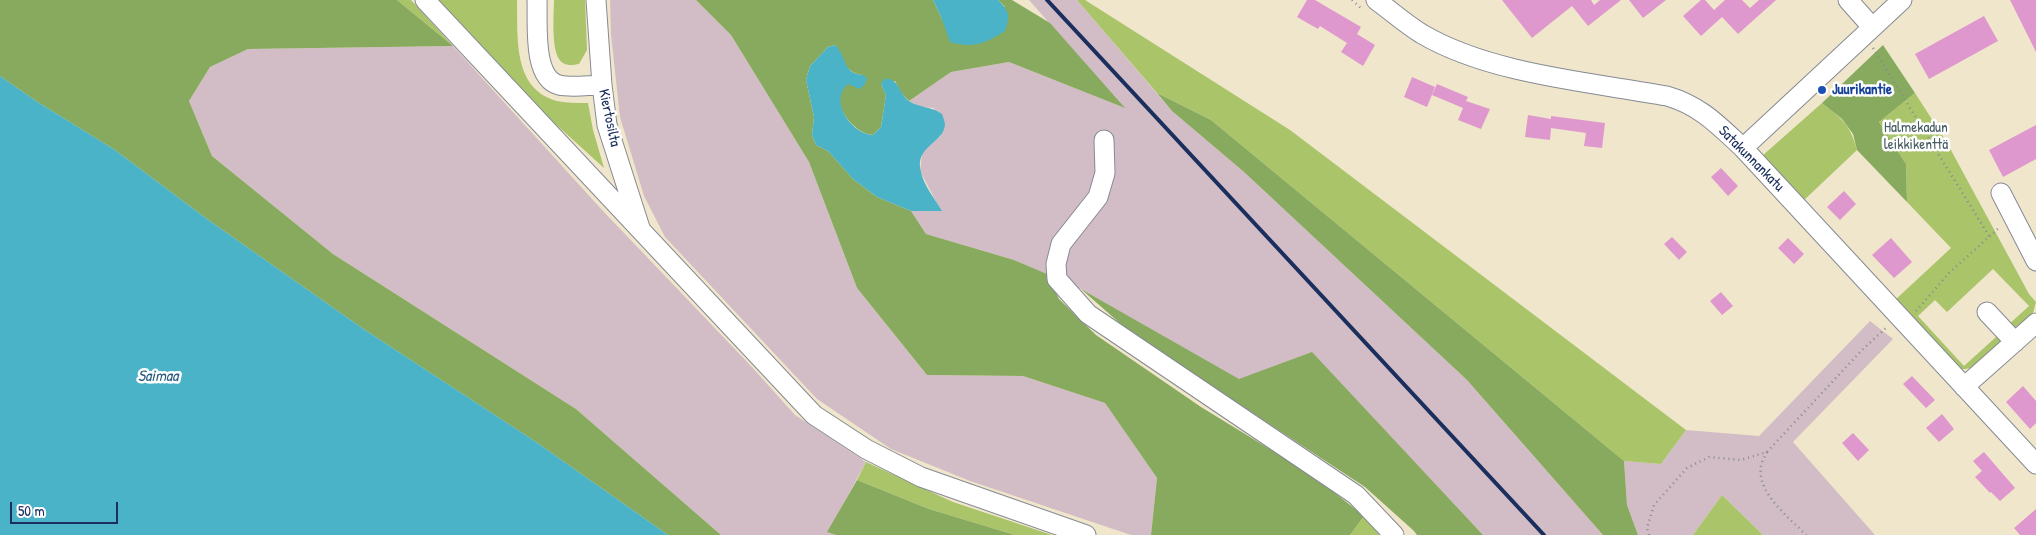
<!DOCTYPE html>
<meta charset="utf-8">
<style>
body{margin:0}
#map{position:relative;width:2036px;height:535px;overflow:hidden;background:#f0e6cb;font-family:"Patrick Hand",sans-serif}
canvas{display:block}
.scale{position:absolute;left:10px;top:502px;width:108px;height:22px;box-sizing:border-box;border:2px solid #1b2f5e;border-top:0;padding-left:6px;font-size:15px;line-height:18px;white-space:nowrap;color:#1b2f5e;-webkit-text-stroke:4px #fff;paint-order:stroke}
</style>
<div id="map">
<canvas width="2036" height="535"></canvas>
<div class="scale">50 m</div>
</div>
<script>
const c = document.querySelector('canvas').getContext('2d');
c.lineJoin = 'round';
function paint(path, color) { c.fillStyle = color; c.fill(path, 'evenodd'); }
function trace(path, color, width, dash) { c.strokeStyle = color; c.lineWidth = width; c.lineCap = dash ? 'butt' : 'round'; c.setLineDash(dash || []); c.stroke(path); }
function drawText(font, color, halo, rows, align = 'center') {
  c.font = font + ' "Patrick Hand",sans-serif'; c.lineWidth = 5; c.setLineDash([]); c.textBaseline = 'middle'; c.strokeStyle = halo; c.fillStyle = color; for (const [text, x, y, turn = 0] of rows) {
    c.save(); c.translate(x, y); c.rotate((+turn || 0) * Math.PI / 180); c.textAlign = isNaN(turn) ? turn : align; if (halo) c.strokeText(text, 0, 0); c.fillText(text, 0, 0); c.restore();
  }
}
const industrial = new Path2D(`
 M610,0h86l35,35 78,127 48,126 70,87 96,1 82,27 52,75 -6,57h-20l-161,-54 -79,-32 -74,-50 -152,-162 -21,-41 -24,-79 -9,-82z
 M1029,0h48l95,111 72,61 223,208 136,155h-120l-171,-182 -73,27 -158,-91 -67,-29 -88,-26 -15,-23h30l-21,-40 2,-17 5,-7 14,-11 -7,-28 -13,-1 -12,-6 42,-29 58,-10 114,45z
 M453,46l150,165 148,155 44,49 71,47 -38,70 8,3h-115l-145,-126 -243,-155 -121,-98 -23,-55 21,-34 38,-18z
 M1870,321l23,18 -100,103 82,93h-112l-41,-40 -29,40h-55l-11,-30 -3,-44 37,3 25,-34 73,6z`);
const green = new Path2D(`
 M397,0h14l42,46z
 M438,0h79c1,36 -5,89 40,101 10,2 21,2 31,2l5,27 11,38 -54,-49z
 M554,0h31l2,50 -8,14c-6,1 -11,2 -16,-1 -13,-7 -9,-49 -9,-63z
 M1077,0h8l205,130 396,300 -25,34 -37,-3 -413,-341 -54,-27z
 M1915,93l31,48 83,153 7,8 -3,11 -21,19 -5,-6 22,-20 -36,-37 -46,43 -12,-12 -17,16 46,50 32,-29 7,5c-13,11 -27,30 -44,27l-65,-68 57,-53 -44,-46 -1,-38 -27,-42z
 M1822,103c20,16 28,21 35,47l-55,52 -40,-46z
 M866,462l87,40 99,33h-37l-86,-26 -72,-29z
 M1722,495l41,40h-70z
 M1364,516l20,19h-34z`);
const forest = new Path2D(`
 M0,0h397l56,46 -205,3 -38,18 -21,34 23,55 121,98 243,155 145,126h-53l-132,-93 -174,-114 -155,-109 -92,-69 -79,-49 -36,-25z
 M696,0h237l9,19 63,-12 -7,-7h14l38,23 75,85 -116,-46 -58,10 -42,29 -8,-8 -6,-12 -14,3 5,11 -5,32 -8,8c-18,-1 -43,-30 -30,-47 4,-6 14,-10 20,-13 -17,-1 -21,-16 -28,-30l-7,2 -18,19 -4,14 8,37 -2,18 4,10 12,6 25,28 24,18 34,14 15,23 88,26 33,14 12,25 37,36 105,72 111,68 52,41 -14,19h-199l6,-57 -52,-75 -82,-27 -96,-1 -70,-87 -48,-126 -78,-127z
 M1883,45l32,48 -36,29 27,42 1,38 -50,-52 -4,-16 -11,-15 -20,-16z
 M1157,93l54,27 413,341 3,44 11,30h-35l-136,-155 -223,-208 -72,-61z
 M1081,289l158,90 73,-27 171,183h-66l-3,-4 -49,-44 -234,-154z
 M857,480l72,29 86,26h-179l-9,-3z`);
const water = new Path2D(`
 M933,0h65c12,12 12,16 7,31 -19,12 -32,18 -55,11l-8,-23z
 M835,45c13,12 6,28 28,30l4,3 -2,6 -5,5 -12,-5c-20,17 4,50 25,51l8,-8 5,-32 -5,-11 3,-5c15,-2 14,14 25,22 10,7 22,5 33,13 1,3 3,8 3,11 -2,19 -31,21 -24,47 3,14 14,27 21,39h-31l-34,-14 -24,-18 -25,-28 -12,-6 -4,-10 2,-18 -8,-37 4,-14 18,-19z
 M0,76l36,25 79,49 92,69 155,109 174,114 132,93h-668z`);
const building = new Path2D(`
 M1307,0h8l46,27 -4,7 18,11 -12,21 -22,-14 6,-9 -27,-17 -2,3 -21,-12z
 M1502,0h89l3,5 6,-5h21l-33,26 -16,-20 -40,32z
 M1629,0h37l-23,18z
 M1701,0h4l9,10 11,-10h17l8,8 9,-8h17l-38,34 -16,-17 -21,19 -18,-20z
 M2010,0h26v52z
 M1984,16l14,25 -69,38 -14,-25z
 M1412,77l23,10 -8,20 -23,-10z
 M1437,84l31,13 -2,4 24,8 -9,20 -23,-9 5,-12 -31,-13z
 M1528,115l23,4v-3l54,7 -3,25 -18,-2 2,-13 -35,-5 -1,12 -25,-3z
 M2036,125v34l-33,18 -14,-27z
 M1721,168l17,18 -10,10 -17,-19z
 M1844,191l12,13 -16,16 -13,-13z
 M1672,237l15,15 -8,8 -15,-16z
 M1788,238l16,16 -10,10 -16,-16z
 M1891,238l21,24 -18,16 -22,-23z
 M1721,292l12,14 -11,9 -12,-14z
 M1912,376l23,24 -9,8 -23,-24z
 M2023,386l13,15v22l-6,6 -24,-27z
 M1942,414l12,15 -15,13 -13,-14z
 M1853,433l16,17 -11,11 -16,-18z
 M1984,452l31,36 -15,13 -9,-9 -1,1 -15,-16 7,-6 -9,-10z
 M2036,509v26h-16l-6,-7z`);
const path = new Path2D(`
 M1352,0l11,10
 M1873,48l116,188
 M1916,311l33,-38 51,-46
 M1767,452c-2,5 -6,10 -6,15 -4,27 29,51 45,68
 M1649,535l-2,-7 7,-23 33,-37 22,-11 32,3 26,-8 95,-102 25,-23`);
const minor = new Path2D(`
 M425,0l389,415 52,34 55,28 165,58
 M537,0c1,22 -5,78 22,85 13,3 30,0 43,0
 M596,0l6,85 5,40 33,103
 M1376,0c15,11 30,24 46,34 68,40 168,48 245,62 34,10 51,29 76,52l293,316
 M1848,0l24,27
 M1104,140l1,33 -7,24 -37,47 -5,20 1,15 31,35 268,181 38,40
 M1743,148l159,-148
 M2001,193l35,68
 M1987,312l28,30
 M1964,387l72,-64`);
const rail = new Path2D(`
 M1047,0l497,535`);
const markers = [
 [1822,90,5,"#1a4fb4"]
];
const transitNames = [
 ["Juurikantie",1832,90]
];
const streetNames = [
 ["Kiertosilta",609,118,78],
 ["Satakunnankatu",1751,159,45]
];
const parkNames = [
 ["Halmekadun",1916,128],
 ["leikkikenttä",1916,145]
];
const waterNames = [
 ["Saimaa",158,377]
];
paint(industrial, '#d2bdc6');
paint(green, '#aac46a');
paint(forest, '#87aa5e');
paint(water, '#4ab3c8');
paint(building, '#df98cd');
trace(minor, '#868a94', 21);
trace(path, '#868a94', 2.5, [1, 4]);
trace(minor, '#fff', 19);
trace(rail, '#1b2f5e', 4);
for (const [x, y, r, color] of markers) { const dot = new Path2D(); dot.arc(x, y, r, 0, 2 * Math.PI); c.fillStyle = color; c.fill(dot); trace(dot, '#fff', 2); }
drawText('bold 15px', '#164399', '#fff', transitNames, 'left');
drawText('15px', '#1b2f5e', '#fff', streetNames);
drawText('15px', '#465c62', '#fff', parkNames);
drawText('italic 16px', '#2b5d83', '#fff', waterNames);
</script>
